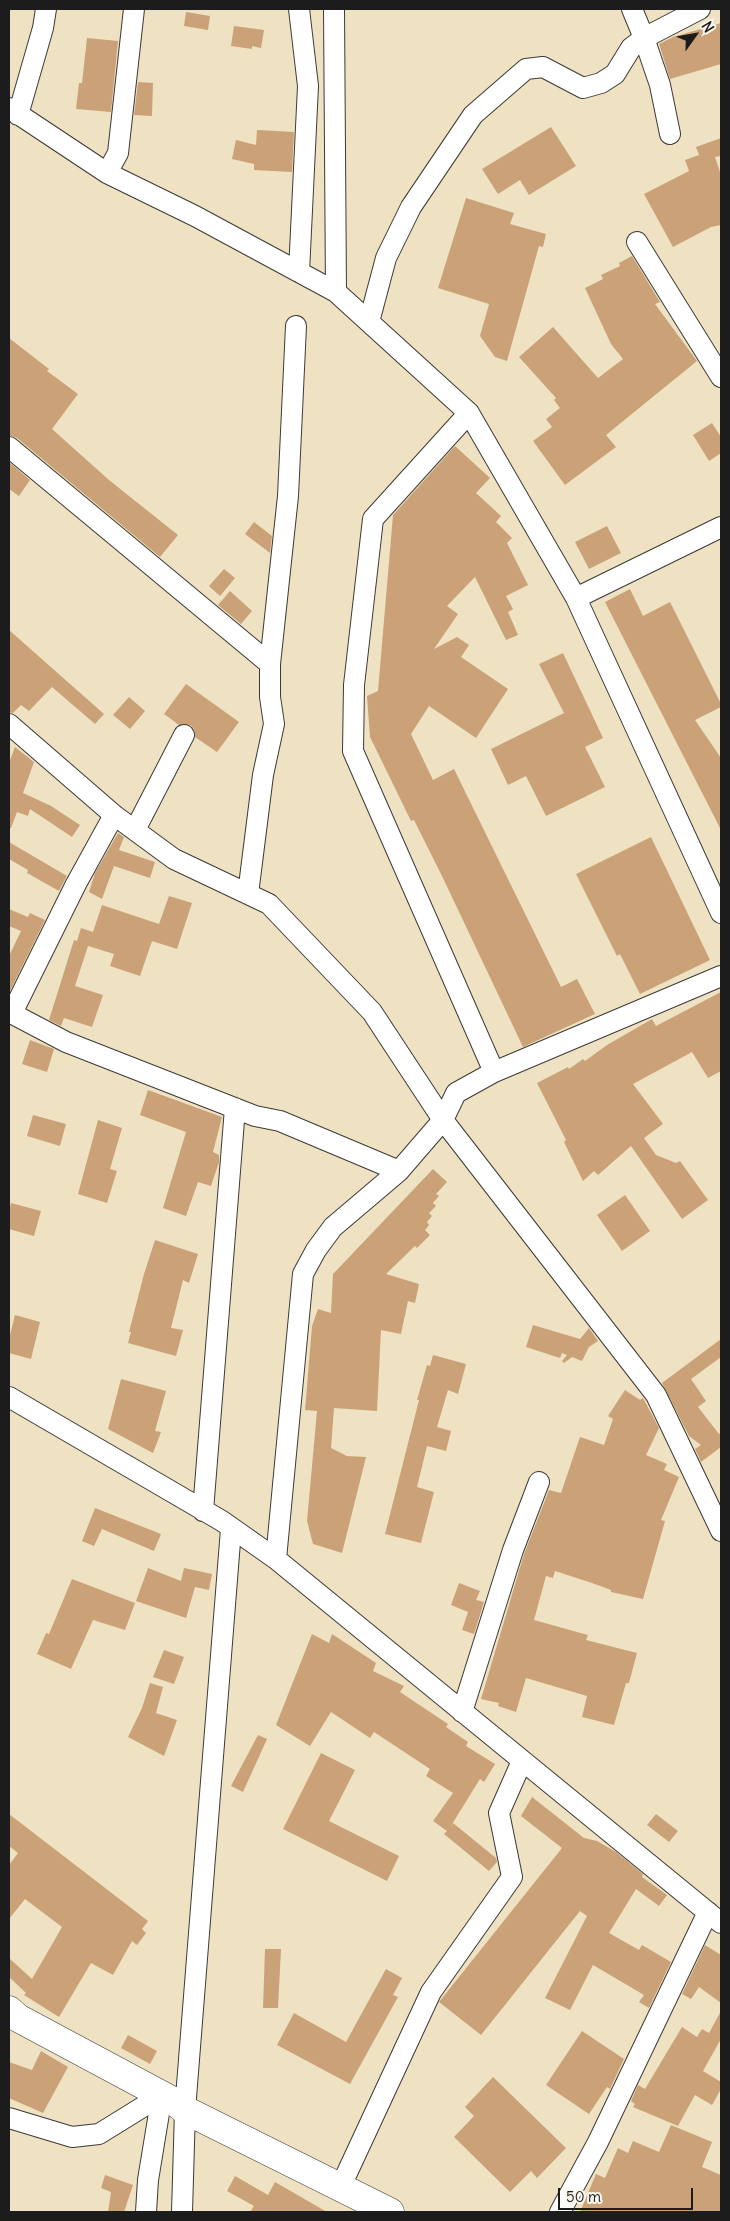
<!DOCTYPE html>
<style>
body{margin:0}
#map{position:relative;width:730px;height:2221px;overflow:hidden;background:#eee2c3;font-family:Delius,sans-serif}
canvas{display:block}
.frame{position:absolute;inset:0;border:10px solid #1c1c1c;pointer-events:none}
.north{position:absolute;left:670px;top:10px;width:50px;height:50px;-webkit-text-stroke:4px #fbf7ec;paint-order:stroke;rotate:58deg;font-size:14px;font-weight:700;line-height:20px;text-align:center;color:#1c1c1c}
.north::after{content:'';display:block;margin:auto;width:18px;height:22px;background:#1c1c1c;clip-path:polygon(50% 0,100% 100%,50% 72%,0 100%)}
.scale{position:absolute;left:558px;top:2188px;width:135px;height:22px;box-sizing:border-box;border:2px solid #1c1c1c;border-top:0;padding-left:6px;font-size:15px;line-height:18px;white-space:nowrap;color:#1c1c1c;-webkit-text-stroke:4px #fbf7ec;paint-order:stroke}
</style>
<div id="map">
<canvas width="730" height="2221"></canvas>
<div class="frame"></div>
<div class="north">N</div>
<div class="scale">50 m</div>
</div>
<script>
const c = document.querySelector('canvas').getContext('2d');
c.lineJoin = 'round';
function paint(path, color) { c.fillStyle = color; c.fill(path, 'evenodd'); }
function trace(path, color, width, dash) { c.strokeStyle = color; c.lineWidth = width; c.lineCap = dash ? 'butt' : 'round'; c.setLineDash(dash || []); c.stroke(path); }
const building = new Path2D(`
 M186,12l24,4 -2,14 -24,-4z
 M721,23v41l-51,15 -11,-35 14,-7z
 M234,26l30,4 -3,18 -9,-2v3l-21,-3z
 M87,38l31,3 -7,71 -35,-3 3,-26h3z
 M138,82l15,1 -1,33 -18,-1z
 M551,127l25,39 -47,29 -9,-15 -22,14 -16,-25z
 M257,130l37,2 -2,40 -38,-2v-6l-22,-5 4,-19 20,5z
 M721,138v18l-6,1 6,18v50l-10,2 -38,20 -29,-53 45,-23 -4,-11 14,-5 -3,-8z
 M466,198l48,15 -4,11 36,10 -3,13 -4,-1 -32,115 -12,-4 -15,-21 9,-32 -51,-16z
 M632,256l28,46 -5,2 42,57 -91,74 10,12 -51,38 -32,-44 19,-14 -6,-8 14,-11 -6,-8 2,-2 -37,-41 34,-30 45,51 25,-19 -12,-15 -26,-56 18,-9 -2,-4 19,-9 -1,-3z
 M9,338l40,31 -2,2 31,23 -26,35 57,51 69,55 -18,22 -143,-119 -8,-3z
 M712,423l9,14v16l-12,8 -16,-26z
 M455,446l35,32 -14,15 25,23 -5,6 16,16 -5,5 21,42 -22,11 7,13 -5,3 10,23 -12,5 -31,-63 -28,29 11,8 -24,35 23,-12 12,8 -8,12 47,32 -32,49 -47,-32 -18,28 22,46 21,-11 107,218 16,-8 18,35 -72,33 -81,-171 -28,-56 -3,1 -41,-84 -3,-41 11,-5 15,-176z
 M9,462l21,18 -11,16 -10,-7z
 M254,522l18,14 -2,17 -25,-19z
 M607,526l14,27 -32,16 -14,-27z
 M224,569l11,9 -15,18 -11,-10z
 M630,589l13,27 27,-14 51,102v3l-26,13 26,38v72l-116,-228z
 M230,591l22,20 -11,13 -23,-19z
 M9,630l95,84 -9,10 -43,-37 -23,24 -8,-6 -8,8 -4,-1z
 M563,653l40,85 -18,9 20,40 -59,29 -20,-40 -18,9 -17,-36 73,-36 -25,-49z
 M186,684l53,38 -22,30 -22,-15 -1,-8 -4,-4h-11l-15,-11z
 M129,697l16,14 -15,18 -17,-14z
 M15,747l19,15 -11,31 28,13 29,19 -8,12 -42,-28 -2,7 -11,-4 -6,16h-2v-65z
 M118,833l6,4 -5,13 36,12 -5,16 -36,-12 -12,33 -13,-7 6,-19z
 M651,837l59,123 -70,34 -20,-40 -3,2 -41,-82z
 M9,842l58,34 -8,15 -32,-18 1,-3 -19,-11z
 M169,896l23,7 -15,46 -25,-8 -12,35 -30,-10 4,-12 -26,-8 -13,40 28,9 -11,32 -28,-9 -3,8 -12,-6 25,-80 3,1 4,-13 12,4 9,-27 57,19z
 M9,909l19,8 2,-4 15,7 -36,73v-37l12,-25 -12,-5z
 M721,992v79l-13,7 -16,-26 -59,32 30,40 -19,14 12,17 20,8 4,-2 28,39 -26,19 -51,-73 -33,29 -4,-4 -11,10 -19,-39 2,-2 -29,-57 31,-16 1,2 14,-10 2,2 22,-16 45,-26 4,7z
 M30,1040l24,9 -7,23 -25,-8z
 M148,1090l74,27 -9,35 6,3v7l-8,24 -13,-4 -12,34 -23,-8 23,-76 -46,-17z
 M33,1115l33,9 -6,22 -33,-10z
 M98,1120l24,8 -12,41 7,2 -10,32 -29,-9z
 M433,1169l14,13 -11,12 3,2 -6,7 3,3 -7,7 3,3 -5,6 2,3 -4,5 5,5 -13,13 -2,-2 -29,28 33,10 -4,19 -7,-2 -7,33 -20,-4 -4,81 -43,-3 -3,40 16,8 19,1 -24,96 -29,-9 -6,-23 10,-110 -12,-1 7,-84 6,-17 13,4 2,-39z
 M625,1195l25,36 -28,20 -25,-36z
 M11,1203l30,8 -7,25 -25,-7v-16z
 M155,1240l43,14 -9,29 -6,-3 -12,48 12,2 -7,26 -48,-13 3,-11h-2l15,-58z
 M15,1315l25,7 -9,37 -22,-6v-14z
 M533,1325l47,14 9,-11 9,13 -9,6 -7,14 -10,-4 -8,6 -2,-2 5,-6 -5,-2 -2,5 -34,-11z
 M721,1339v18l-30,22 15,22 -8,6 21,27 2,-2v15l-20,15 -6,-13 6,-4 -12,-9 -27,-53z
 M433,1355l33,9 -8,30 -10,-4 -11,37 14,4 -5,20 -19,-5 -10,41 17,5 -13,51 -36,-9 34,-134h-2l10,-35 3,1z
 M121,1379l45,12 -11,40 6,1 -8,21 -45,-24z
 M625,1390l15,10 3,-2 16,30 -13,27 21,9 -3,6 15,7 -18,43 4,1 -22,78 -32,-7v-2l-19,-7 -37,-12 -2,7 -7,-2 -12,44 54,15 -2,5 51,13 -8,30h-3l-12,42 -32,-8 5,-21 -61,-18 -10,34 -18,-6 1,-3 -18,-4 43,-145 25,-64 12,3 19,-56 24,8 9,-26 -5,-3z
 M95,1508l66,26 -7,17 -52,-22 -8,17 -12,-5z
 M148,1568l33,13 3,-13 28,6 -3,16 -14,-3 -9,31 -50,-17z
 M72,1579l63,24 -10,27 -32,-10 -22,49 -34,-15 9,-21 3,1z
 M459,1583l21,8 -4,9 8,2 -10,32 -12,-4 6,-18 -17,-7z
 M312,1634l17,9 3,-9 44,29 -3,8 31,15 -4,6 48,32 -2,3 22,15 -2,4 29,18 -11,18 -4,-3 -31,50 4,-6 43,35 1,4 -8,9 -45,-37 3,-3 -14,-10 20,-28 -27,-17 4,-7 -56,-37 -4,6 -39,-26 -21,34 -34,-21z
 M164,1650l20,7 -10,27 -21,-7z
 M150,1683l13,4 -7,26 21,7 -13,36 -36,-19 14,-29z
 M258,1735l9,4 -24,53 -12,-6z
 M321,1753l34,17 -26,51 70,35 -12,25 -104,-52z
 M532,1797l52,41 13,3 19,11 27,22 -1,3 25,18 -8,11 -23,-17 -27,44 30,17 3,-5 29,17 -22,46 -10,-6 5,-7 -51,-30 -23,45 -25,-12 42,-82 -7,-5 -99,124 -42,-33 123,-154 -41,-32z
 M9,1814l139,107 -6,8 4,4 -9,12 -5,-4 -19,34 -22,-12 -32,54 -35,-22 2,-2 -17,-16v-19l23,21 30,-52 -37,-28 -16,20v-54l9,-12 -9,-7z
 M656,1814l22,17 -9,11 -22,-17z
 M705,1945l16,10v48l-22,-16 -8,12 -9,-5z
 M265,1949h16l-3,59h-15z
 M386,1969l16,9 -9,17 5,2 -48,87 -73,-39 17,-32 52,29z
 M721,2011v28l-18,32 18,11v7l-9,16 -17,-10 -17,31 -45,-19 2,-3 -4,-3 7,-16 7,4 37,-62 15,10 5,-8 7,4z
 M582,2031l42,28 -14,30 -3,-2 -18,27 -43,-29z
 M128,2035l29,16 -7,13 -29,-16z
 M41,2051l27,16 -25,46 -34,-15v-36l23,8z
 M493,2077l73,71 -29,30 -6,-7 -21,21 -56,-55 20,-21 -9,-9z
 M671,2125l41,17 -10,25 19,8v37h-141l16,-38 9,4 13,-30 10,5 5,-12 26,11z
 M105,2175l28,10 -9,27h-16l3,-20 -10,-4z
 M235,2176l33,19 7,-13 52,30h-77l4,-6 -27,-15z`);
const minor = new Path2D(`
 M334,9l2,283
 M632,9l12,29 16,47 10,49
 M9,108l98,65 88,43 141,76 133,121 107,185 145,315
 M18,115l25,-87 3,-19
 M107,173l11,-20 16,-144
 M637,242l84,135
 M299,272l9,-186 -9,-77
 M369,322l17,-64 25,-51 62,-92 53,-46 17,-2 40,21 18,-5 14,-9 16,-26 13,-10 56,-29
 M469,413l-96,106 -19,166 -1,66 141,321
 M9,447l261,217
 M576,598l145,-71
 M9,724l105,91 60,44 95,45 103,108 71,108 213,275 65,136
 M135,830l49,-95
 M248,894l15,-119 11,-51 -4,-27v-33l18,-168 8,-170
 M9,1012l57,30 189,74 25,5 119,50
 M12,1013l64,-129 38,-69
 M9,1397l213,124 54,38 445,364
 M203,1511l32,-403
 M276,1559l27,-285 13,-24 17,-23 66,-56 44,-51 13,-27 38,-21 227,-96
 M462,1712l51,-162 26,-68
 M9,2118l63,19 27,-3 63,-39
 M340,2188l91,-196 81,-115 -13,-64 23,-52
 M146,2212l2,-32 14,-85
 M182,2212l3,-102 46,-581
 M560,2212l38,-70 110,-230`);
const secondary = new Path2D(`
 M9,2010l9,8 157,84 10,8 205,102`);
paint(building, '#cba277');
trace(minor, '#3c3a35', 22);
trace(secondary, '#3c3a35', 29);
trace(minor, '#fff', 20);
trace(secondary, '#fff', 28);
</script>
